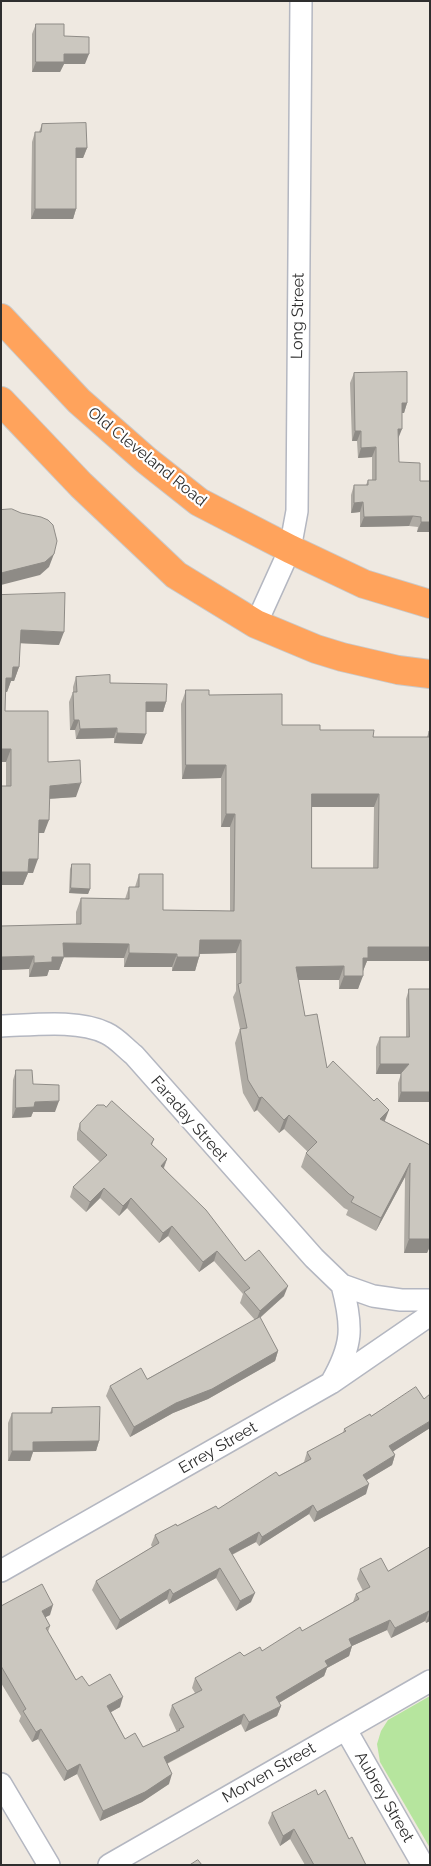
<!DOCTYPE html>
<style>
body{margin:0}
#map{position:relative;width:431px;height:1866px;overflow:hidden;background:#efe9e1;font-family:Raleway,sans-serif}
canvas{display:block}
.frame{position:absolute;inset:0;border:2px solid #2e2e2e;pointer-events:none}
</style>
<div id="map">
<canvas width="431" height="1866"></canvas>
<div class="frame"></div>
</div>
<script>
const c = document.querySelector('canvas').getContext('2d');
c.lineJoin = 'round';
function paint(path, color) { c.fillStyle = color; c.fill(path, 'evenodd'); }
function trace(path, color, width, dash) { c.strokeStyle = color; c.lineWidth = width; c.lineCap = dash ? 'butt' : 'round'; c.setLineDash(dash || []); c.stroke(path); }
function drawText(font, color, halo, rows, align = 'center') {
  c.font = font + ' Raleway,sans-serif'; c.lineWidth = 4.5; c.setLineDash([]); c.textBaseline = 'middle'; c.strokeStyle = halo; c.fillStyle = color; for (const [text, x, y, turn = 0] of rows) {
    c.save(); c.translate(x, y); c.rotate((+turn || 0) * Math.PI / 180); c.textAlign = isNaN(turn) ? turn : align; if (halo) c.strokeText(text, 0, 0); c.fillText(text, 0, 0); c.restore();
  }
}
const green = new Path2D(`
 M430,1696v152l-50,-86 -3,-18 4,-13 7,-11z`);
const street = new Path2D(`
 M256,624l34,-75 7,-38 4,-510
 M1,1026c31,-1 78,-7 105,7 11,5 19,15 28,22l180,203 28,27 31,11 28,4h29
 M331,1383c22,-38 22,-56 11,-98
 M1,1571l330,-188 99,-68
 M346,1730l77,135
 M1,1784l48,81
 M109,1865l321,-184`);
const highway = new Path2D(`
 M1,318l78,83 67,59 53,42 91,47 74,35 66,20
 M1,401l80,84 95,90 80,49 60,25 26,8 56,13 32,4`);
const wall = new Path2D(`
 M36,24l28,12 21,28h-21l-4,8h-28v-38z
 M42,124l45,24 -4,10h-7v51l-3,10h-42l1,-77 3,-10h4z
 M354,373l53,30 -3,10h-2l-4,26 1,23 21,19h10v51h-13l1,-5 -9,-1 -49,1v-15l-9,1v-18l3,-10h12l2,-5h4v-23l-14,1 -1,-17h-5l-2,-58z
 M1,595l58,50 -39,-2 -1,24 -5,14h-3l-4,11h-2v19l71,86 -27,2 -5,34h-6l-5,40h-5l-5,12 -17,-99v-24z
 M76,677l34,6 56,19 -3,10h-17l-4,32 -28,-1v-5l-38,1 -1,-9h-5l-1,-28 4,-10v-5z
 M186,690l23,5 73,30 91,12h54l2,-6h1v230h-63l-4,10 -5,18h-19v-9h-41l7,36 22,52 57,53 46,24v101l-3,7h-23l1,-76 -29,54 -30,-16 2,-5 -4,-2 -43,-41 5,-14 2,-1 -24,-23 -5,4 -22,-23 -3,2 -11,-19 -8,-50 5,-14 -7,-32 3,-6v-38l-36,1 -5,17h-23v-4h-48v-9l-60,-1 -5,13h-10l-2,6 -18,1v-8l-28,1 75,-46v-12l5,-14 44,1 4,-12h6l4,-13 24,36 67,1v-84h-9v-49l-39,1 -1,-75zM312,807h62l-1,61h-61z
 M72,864l18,25 -2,5 -19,-1 1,-24z
 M409,989h21v113h-32v-19l3,-9h-25v-27l4,-10h26v-38z
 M16,1070l17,14 22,28h-22l-2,5 -19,1 1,-38z
 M80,1123l74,16 -2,6 15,14 -3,9 81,93 39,35 -24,22 18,33 -3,10 -67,38 -35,14 -43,24 -24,-41 4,-10 37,-7 108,-59 -15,-17 3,-9 -29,-33 -15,11 -31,-36 -9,7 -32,-35 -8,8 -19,-18 -14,14 -16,-15 3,-10 27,-25 -23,-22v-7z
 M52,1408l47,33 -3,10 -63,1 -3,9h-22v-38l4,-10h38z
 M371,1416l59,12 -37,23 2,4 -3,10 -25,15 -1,14 -52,28 -5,-8 -50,32 -3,-4 -24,13 19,47 -15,9 -20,-33 -47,26 -2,-5 -51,31 -24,-40 4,-9 56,-34 -1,-2 4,-10 63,-26 86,-47 3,-10 36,-19 1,-4z
 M430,1547v74l-4,2 -1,-2 -34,17 -4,-8 -35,16 -3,10 -22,12 -3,8 -45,27 2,3 -4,10 -32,16 -4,-8 -74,40 2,20 -27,18 -42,19 -23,-47 -13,7 -26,-42 -6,3 -13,-21 2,-5 -20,-33v-77l49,9 -5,2 5,9 -2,6 28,48 13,6 31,21 -9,5 14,27 18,8 34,-15 -8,-17 3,-10 23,-12 -3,-5 3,-10 49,-22 18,-5 40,-20 51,-29 3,-8 7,-3 -6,-12 3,-10 28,2z
 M318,1795l31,44 17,26h-61l-15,-26 -10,7 -12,-23 4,-10z`);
const shadedWall = new Path2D(`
 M64,54h25l-4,10h-21l-4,8h-28l4,-10z
 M76,148h11l-4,10h-11z
 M35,209h41l-3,10h-42z
 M402,403h5l-3,10h-6z
 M398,429h4l-4,10z
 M355,431h6l-4,10h-5z
 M376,447l-4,10 -14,1 3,-10z
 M363,502l-3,10 -9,1 3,-10z
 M413,516l-4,10 -49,1 4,-10z
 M421,522h9v10h-13z
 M54,554l-5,13 -9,8 -39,10v-12z
 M21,630l43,2 -5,13 -43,-2z
 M13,667h6l-5,14h-3l-4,11h-6l5,-14z
 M146,702h20l-3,10h-21z
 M74,720h5l-4,10h-5z
 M117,728l-3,10 -38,1 4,-10z
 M117,733l29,1 -4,10 -28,-1z
 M1,749h10l-5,13h-5z
 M186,765h40l-5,13 -39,1z
 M81,783l-5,14 -31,2 5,-13z
 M312,794h67l-5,13h-67z
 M226,814h9l-5,13h-9z
 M39,820h10l-5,13h-10z
 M29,859h9l-5,14h-5l-5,12h-22v-13z
 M71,888l19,1 -2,5 -19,-1z
 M200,940h41l-5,13 -41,1z
 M63,943l66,1 -5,14 -66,-1z
 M368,947h62v14h-63l-4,10h-5l5,-13z
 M129,953l48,1 -5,13h-48z
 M34,956l-5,13 -28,1v-13z
 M52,957h12l-5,13h-10l-2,6 -18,1 5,-14z
 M177,957h22l-4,14h-23z
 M344,966l-5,14h-48l5,-13z
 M344,976h19l-5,13h-19z
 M380,1064h29l-3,10h-30z
 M401,1092h29v10h-32z
 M262,1097l-5,13 -3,2 5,-14z
 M59,1101l-4,11h-22l-2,5 -19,1 4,-10 19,-6z
 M389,1110l-5,13 -4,-4z
 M289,1115l-5,14 -5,4 5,-13z
 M167,1159l-4,10 -2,-3z
 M410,1163l-5,14 -29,54 5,-13z
 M104,1188l-4,10 -14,14 4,-10z
 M131,1198l-4,10 -8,8 4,-10z
 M172,1226l-4,10 -9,7 4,-10z
 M409,1239h21v7l-3,7h-23z
 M217,1251l-3,10 -15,11 4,-10z
 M288,1286l-4,10 -28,25 4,-10z
 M278,1351l-3,10 -67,38 -35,14 -43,24 4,-10 42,-24z
 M430,1421v7l-44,28 3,-10z
 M99,1441l-3,10 -63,1 -3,9h-22l4,-10 21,-9z
 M395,1455l-3,10 -32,19 3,-9z
 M369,1484l-3,10 -52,28 3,-10z
 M313,1505l-4,9 -50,32 3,-9z
 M259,1532l-3,10 -31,16 4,-9z
 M220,1568l-4,10 -47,26 4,-10z
 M170,1589l-3,10 -51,31 4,-10z
 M255,1593l-4,9 -15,9 4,-10z
 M53,1605l-3,10 -12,6 4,-10z
 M429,1611l-4,10 -34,17 4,-10z
 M430,1613v8l-4,2z
 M390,1620l-3,10 -35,16 -3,10 -22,12 -3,8 -52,31 4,-10 49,-36 24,-22z
 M123,1697l-3,10 -16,9 3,-10z
 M281,1706l-4,10 -32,16 4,-10z
 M244,1714l-3,10 -81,43 4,-10z
 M41,1729l-3,10 -6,3 4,-10z
 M80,1764l-3,10 -13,7 3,-10z
 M172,1774l-3,10 -27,18 -42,19 3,-10z
 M294,1829l-4,10 -10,7 3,-10z`);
const building = new Path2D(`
 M36,24h28v12l25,1v17h-25v8h-28z
 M86,123l1,25h-11v61h-41v-77h6l1,-8z
 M407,372v31h-5v26h-4l1,33 21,1v18h10v41h-9v-5l-8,-1 -49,1 -1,-15 -9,1v-18h14v-5h8v-33l-15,1v-17h-6l-1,-58z
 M12,509l9,4 20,4 7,3 5,5 4,16 -3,13 -9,8 -44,11v-63z
 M65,593l-1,39 -43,-2 -2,37h-6l-1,11h-6l-1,33h43v51l32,-2 1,23 -31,3 -1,34h-10l-1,39h-9l-1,13h-27v-86h10v-37h-10v-154z
 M110,675v8l57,1 -1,18h-20v32l-29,-1v-5l-37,1 -1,-9h-5l-1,-28h4l-1,-15z
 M186,690h23v5l73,-1v31h38v5h54l-1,7h56v-6h1v216h-62v11h-5v18h-19v-10l-48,1 9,49 12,-2 10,54 6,-7 41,40 3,-3 12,12 -9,9 50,26v94h-21l1,-76 -29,55 -30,-16 3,-5 -5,-3 -43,-41 11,-11 -28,-27 -5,5 -22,-23 -3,1 -11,-18 -8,-51 7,-1 -9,-44 3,-1v-43h-41l-1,17h-22v-3l-48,-1v-9l-66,-1 1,14h-12v5l-18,1v-7l-33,1v-31l80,-2v-26l48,1v-12h10v-13h24v36l71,1 1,-97h-9v-49h-40zM312,794h67l-1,74h-66z
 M72,864h18v25l-19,-1z
 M409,989h21v103h-29v-19l8,-9h-29v-27h29z
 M16,1070h16l1,14 26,1v16l-24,1 -1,5 -18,1z
 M112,1101l42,38 -3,5 16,15 -6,7 45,44 39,51 14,-11 29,36 -28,25 -16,-19 6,-4 -33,-37 -14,11 -31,-36 -9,7 -32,-35 -8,8 -19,-18 -14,14 -17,-15 34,-32 -27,-25v-7l17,-18h7l2,2z
 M260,1317l18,34 -66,38 -36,14 -42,24 -24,-41 31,-18 6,11z
 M416,1387l8,12 6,-5v27l-41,25 6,9 -32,20 6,9 -52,28 -4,-7 -51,32 -3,-5 -30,17 26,44 -15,8 -20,-33 -47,26 -3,-5 -50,31 -24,-39 63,-38 -4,-8 21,-11 1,2 39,-20 2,3 58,-37 3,4 32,-17 -4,-7 39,-21 -2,-2 26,-15 1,2z
 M100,1407l-1,34 -66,1v9h-21v-38h40v-5z
 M430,1547v66l-1,-2 -34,17 -5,-8 -41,19 3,7 -27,15 3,5 -52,31 5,9 -32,16 -5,-8 -80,43 8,17 -27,18 -42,19 -23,-47 -13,7 -26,-42 -5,3 -13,-21 3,-2 -25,-43v-60l41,-22 11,21 -11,6 8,15 -4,2 30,52 6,-4 7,10 21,-12 13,23 -16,9 18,33 10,-6 8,14 37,-17 -1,-1 5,-2 -12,-22 30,-15 -7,-12 45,-26 4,4 16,-9 2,4 38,-24 2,4 57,-32 -3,-5 14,-7 -10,-18 21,-11 7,13z
 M316,1790l2,5 7,-5 24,49 3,-2 14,28h-52l-20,-36 -11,7 -11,-23z
 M198,1860l4,5h-12z`);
const streetNames = [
 ["Long Street",298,316,-89],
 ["Old Cleveland Road",147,457,39],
 ["Faraday Street",189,1119,49],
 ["Errey Street",218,1448,-30],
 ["Morven Street",269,1773,-30],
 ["Aubrey Street",384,1797,60]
];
paint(green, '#b6e59e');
trace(street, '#b4b7c1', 24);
trace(highway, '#c9c9c9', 30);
trace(street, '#fff', 21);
trace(highway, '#ffa35c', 28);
paint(wall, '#afaba4');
paint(shadedWall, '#8e8b86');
paint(building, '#cbc7bf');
trace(building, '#8e8b86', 1);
drawText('16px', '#2e2e2e', '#fff', streetNames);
</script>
